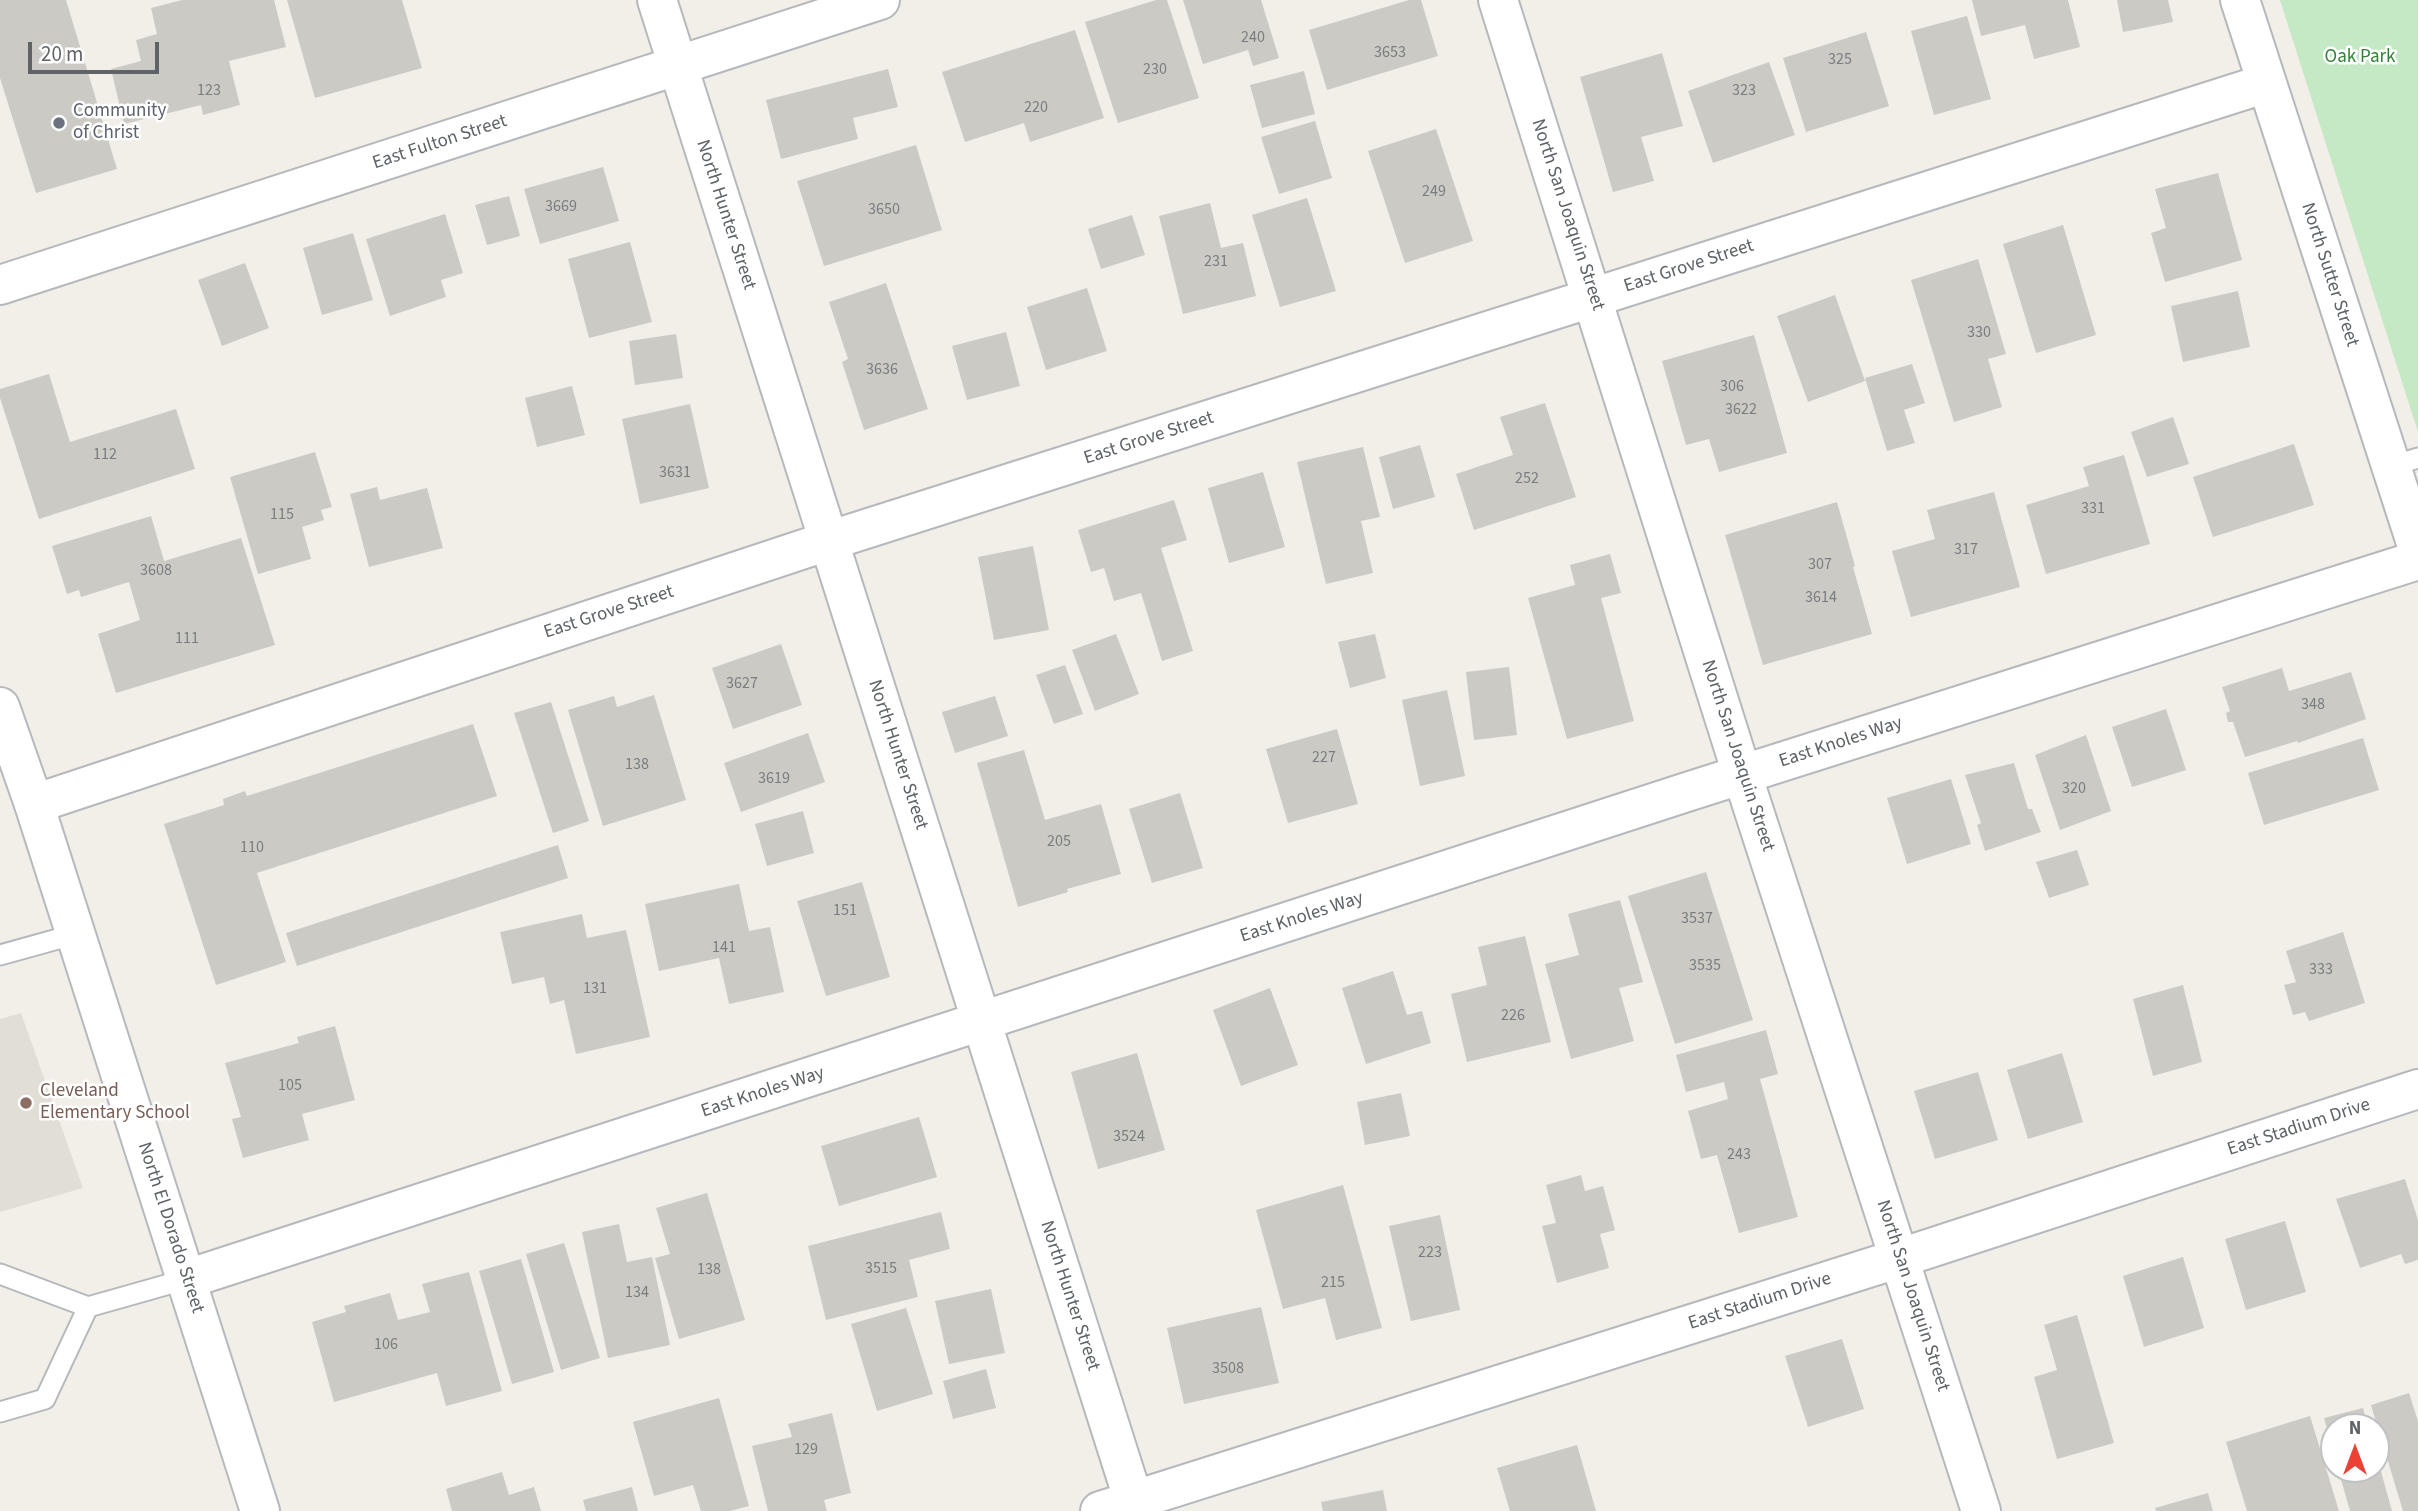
<!DOCTYPE html>
<style>
body{margin:0}
#map{position:relative;width:2418px;height:1511px;overflow:hidden;background:#f1efe8;font-family:"Source Sans 3",sans-serif}
canvas{display:block}
.north{position:absolute;left:2320px;top:1413px;width:70px;height:70px;box-sizing:border-box;background:#fff;border:2px solid #bfc1c3;border-radius:50%;rotate:0deg;font-size:19px;font-weight:700;line-height:28px;text-align:center;color:#5f6368}
.north::after{content:'';display:block;margin:auto;width:24px;height:32px;background:#ea4335;clip-path:polygon(50% 0,100% 100%,50% 72%,0 100%)}
.scale{position:absolute;left:28px;top:42px;width:131px;height:32px;box-sizing:border-box;border:4px solid #5f6368;border-top:0;padding-left:9px;font-size:21px;line-height:24px;white-space:nowrap;color:#5f6368;-webkit-text-stroke:5px #fff;paint-order:stroke}
</style>
<div id="map">
<canvas width="2418" height="1511"></canvas>
<div class="north">N</div>
<div class="scale">20 m</div>
</div>
<script>
const c = document.querySelector('canvas').getContext('2d');
c.lineJoin = 'round';
function paint(path, color) { c.fillStyle = color; c.fill(path, 'evenodd'); }
function trace(path, color, width, dash) { c.strokeStyle = color; c.lineWidth = width; c.lineCap = dash ? 'butt' : 'round'; c.setLineDash(dash || []); c.stroke(path); }
function drawText(font, color, halo, rows, align = 'center') {
  c.font = font + ' "Source Sans 3",sans-serif'; c.lineWidth = 5; c.setLineDash([]); c.textBaseline = 'middle'; c.strokeStyle = halo; c.fillStyle = color; for (const [text, x, y, turn = 0] of rows) {
    c.save(); c.translate(x, y); c.rotate((+turn || 0) * Math.PI / 180); c.textAlign = isNaN(turn) ? turn : align; if (halo) c.strokeText(text, 0, 0); c.fillText(text, 0, 0); c.restore();
  }
}
const education = new Path2D(`
 M21,1013l62,175 -83,24v-193z`);
const green = new Path2D(`
 M2280,0h138v432z`);
const building = new Path2D(`
 M0,0h66l51,169 -81,24 -36,-115z
 M182,0h92l12,47 -57,14 11,44 -37,10 -2,-10 -77,19 -13,-55 30,-8 -5,-21 21,-6 -6,-26z
 M287,0h115l20,68 -107,30z
 M1156,0h11l32,98 -81,25 -33,-101z
 M1183,0h78l18,58 -26,8 -5,-16 -45,14z
 M1409,0h12l17,56 -111,34 -18,-60z
 M1972,0h96l12,47 -46,12 -9,-34 -44,11z
 M2117,0h51l5,22 -50,10z
 M1967,16l24,83 -57,16 -23,-84z
 M1075,30l29,88 -74,24 -6,-19 -59,19 -23,-70z
 M1866,32l23,74 -83,26 -23,-74z
 M1662,53l21,73 -42,11 13,44 -41,11 -33,-115z
 M1769,62l26,73 -82,28 -25,-72z
 M888,69l10,38 -45,11 5,21 -77,20 -15,-59z
 M1304,71l11,43 -53,14 -12,-43z
 M1315,121l17,57 -53,16 -18,-57z
 M1436,129l37,112 -68,22 -37,-112z
 M916,145l26,85 -118,36 -27,-85z
 M603,167l16,54 -79,23 -16,-55z
 M2218,173l24,87 -77,22 -14,-49 15,-5 -11,-39z
 M509,196l11,40 -33,9 -12,-40z
 M1307,198l29,93 -56,16 -28,-92z
 M1210,203l11,45 22,-5 13,53 -73,18 -24,-98z
 M445,214l18,59 -22,7 5,17 -56,19 -24,-77z
 M1132,215l13,40 -44,14 -13,-40z
 M2063,225l33,110 -60,18 -33,-109z
 M353,233l20,67 -51,15 -19,-67z
 M630,242l22,80 -63,16 -21,-79z
 M1978,259l28,95 -18,5 14,48 -48,15 -43,-142z
 M245,263l24,65 -47,18 -24,-66z
 M886,283l42,126 -64,21 -22,-68 6,-3 -19,-57z
 M1087,288l20,63 -61,19 -19,-63z
 M2238,291l12,56 -67,15 -12,-56z
 M1835,295l30,86 -57,21 -31,-86z
 M1006,332l14,54 -53,14 -15,-54z
 M676,334l7,44 -48,7 -6,-44z
 M1754,335l33,118 -68,19 -10,-33 -23,6 -24,-84z
 M1912,364l13,39 -21,7 11,33 -28,8 -22,-73z
 M49,374l21,68 106,-33 19,60 -156,50 -39,-121v-9z
 M572,386l13,49 -48,12 -12,-49z
 M1545,403l31,94 -102,33 -18,-56 57,-19 -13,-38z
 M690,404l19,84 -69,16 -18,-85z
 M2173,417l16,47 -42,13 -16,-45z
 M2294,444l20,61 -101,32 -20,-60z
 M1420,445l15,52 -42,12 -14,-52z
 M1363,447l17,70 -19,4 12,52 -47,11 -29,-122z
 M315,452l17,55 -11,3 3,10 -22,7 9,32 -53,15 -28,-97z
 M2124,455l26,89 -104,30 -20,-69 63,-19 -6,-19z
 M1263,472l22,75 -56,16 -21,-75z
 M377,487l3,13 47,-12 16,60 -74,19 -19,-73z
 M1994,492l26,95 -109,30 -19,-66 43,-12 -8,-29z
 M1174,500l13,40 -26,8 32,103 -31,10 -21,-68 -27,8 -10,-33 -13,4 -13,-42z
 M1837,502l18,64 -2,1 19,67 -109,31 -38,-130z
 M151,516l13,45 77,-23 34,107 -159,48 -18,-59 42,-14 -11,-38 -48,15 -2,-7 -12,4 -15,-48z
 M1033,546l16,84 -55,10 -16,-83z
 M1610,554l11,39 -20,5 33,123 -67,18 -39,-141 47,-13 -5,-20z
 M1116,634l23,60 -44,17 -23,-61z
 M1375,634l11,44 -36,10 -12,-46z
 M781,644l21,61 -69,24 -21,-61z
 M1065,665l18,49 -29,10 -18,-49z
 M1509,667l8,68 -43,5 -8,-68z
 M2282,668l7,23 62,-19 15,47 -68,24 -1,-2 -52,16 -12,-35h-5l-2,-9 4,-2 -8,-24z
 M1447,690l18,86 -45,10 -18,-86z
 M654,695l32,105 -83,26 -35,-116 46,-14 3,11z
 M995,696l13,40 -53,17 -13,-41z
 M551,702l38,119 -36,12 -39,-120z
 M2166,709l20,61 -54,17 -20,-60z
 M473,724l24,72 -240,77 29,89 -70,23 -52,-161 60,-19 -1,-6 22,-8 2,5z
 M1337,729l21,75 -70,19 -22,-74z
 M808,733l17,49 -84,30 -17,-49z
 M2086,735l25,76 -51,19 -25,-75z
 M2363,738l16,52 -115,35 -16,-52z
 M1024,750l21,70 56,-16 20,70 -54,15 1,3 -50,15 -41,-144z
 M2014,763l14,46h4l9,23 -56,19 -8,-26 4,-2 -16,-48z
 M1951,779l20,65 -64,20 -20,-66z
 M1180,793l23,75 -51,15 -23,-74z
 M803,811l11,42 -47,13 -12,-42z
 M558,845l10,33 -271,88 -11,-33z
 M2077,850l12,35 -40,13 -13,-36z
 M1706,872l47,148 -78,24 -47,-148z
 M862,882l28,95 -64,19 -29,-95z
 M739,884l10,47 21,-4 14,65 -55,12 -10,-46 -60,13 -14,-67z
 M1620,900l23,82 -24,6 15,53 -63,18 -26,-95 34,-9 -11,-41z
 M582,914l5,24 39,-8 24,107 -74,17 -12,-54 -14,4 -6,-27 -32,7 -12,-52z
 M2343,932l22,71 -56,18 -4,-9 -12,3 -9,-30 12,-3 -10,-31z
 M1525,936l26,106 -84,20 -16,-68 36,-9 -9,-38z
 M1393,971l14,44 15,-4 9,32 -65,21 -24,-76z
 M2183,985l19,77 -49,14 -20,-77z
 M1270,988l28,77 -57,21 -28,-76z
 M335,1026l20,74 -53,14 7,26 -66,18 -11,-39 9,-2 -16,-54 74,-20 -2,-6z
 M1766,1030l12,44 -18,5 38,138 -59,16 -22,-78 -16,4 -13,-48 40,-12 -4,-17 -38,10 -10,-37z
 M1137,1053l28,97 -67,19 -27,-97z
 M2062,1053l21,69 -55,17 -21,-69z
 M1978,1072l20,68 -63,19 -21,-68z
 M1401,1093l9,43 -45,9 -8,-43z
 M919,1117l18,60 -98,29 -18,-60z
 M1581,1175l4,16 18,-5 12,44 -15,4 9,34 -52,15 -15,-57 14,-3 -10,-38z
 M2405,1179l13,41v40l-13,4 -4,-10 -41,14 -24,-69z
 M1343,1185l39,143 -46,12 -11,-42 -42,11 -27,-99z
 M707,1193l38,127 -66,19 -24,-81 15,-4 -14,-46z
 M941,1212l9,37 -41,11 9,37 -92,23 -18,-74z
 M1440,1215l20,95 -49,11 -22,-95z
 M2285,1221l21,71 -60,18 -21,-71z
 M619,1224l8,38 25,-5 18,88 -62,13 -26,-126z
 M564,1243l36,115 -39,12 -35,-116z
 M2183,1257l21,71 -60,19 -21,-71z
 M521,1259l33,113 -42,12 -33,-113z
 M469,1272l33,119 -56,15 -9,-33 -103,29 -22,-80 34,-10 -2,-6 46,-13 8,27 32,-8 -8,-28z
 M991,1289l14,64 -56,11 -14,-63z
 M1261,1307l18,76 -95,21 -17,-76z
 M906,1308l27,86 -56,17 -26,-87z
 M2077,1315l37,128 -57,16 -23,-82 23,-7 -13,-45z
 M1842,1339l22,70 -56,18 -23,-71z
 M986,1369l10,39 -43,11 -10,-38z
 M2409,1393l9,28v90h-15l-32,-106z
 M719,1398l30,108 -19,5h-29l-8,-26 -39,11 -21,-74z
 M2363,1408l5,19h-34l-1,23 -9,-32z
 M832,1413l19,80 -27,7 3,11h-59l-16,-65 40,-9 -4,-13z
 M2310,1416l29,95h-92l-21,-69z
 M1577,1445l19,66h-86l-13,-43z
 M2377,1457l15,54h-42l-12,-42h38z
 M502,1472l7,23 25,-8 7,24h-89l-6,-22z
 M632,1487l6,24h-52l-3,-11z
 M1383,1490l4,21h-64l-2,-9z
 M2208,1493l5,18h-57l-1,-3z`);
const service = new Path2D(`
 M2391,466l27,-8
 M0,955l76,-21
 M0,1274l88,33 99,-28
 M0,1412l45,-13 43,-92`);
const minor = new Path2D(`
 M657,0l480,1511
 M1498,0l244,774 239,737
 M2240,0l178,549
 M0,285l880,-285
 M34,804l794,-263 1439,-458
 M187,1279l1503,-488 728,-231
 M1100,1511l800,-253 518,-169`);
const secondary = new Path2D(`
 M0,707l34,97 226,707`);
const markers = [
 [59,123,7,"#6b7280"],
 [26,1103,7,"#8d6e63"]
];
const numberNames = [
 ["240",1253,38],
 ["3653",1390,53],
 ["325",1840,60],
 ["230",1155,70],
 ["123",209,91],
 ["323",1744,91],
 ["220",1036,108],
 ["249",1434,192],
 ["3669",561,207],
 ["3650",884,210],
 ["231",1216,262],
 ["330",1979,333],
 ["3636",882,370],
 ["306",1732,387],
 ["3622",1741,410],
 ["112",105,455],
 ["3631",675,473],
 ["252",1527,479],
 ["331",2093,509],
 ["115",282,515],
 ["317",1966,550],
 ["307",1820,565],
 ["3608",156,571],
 ["3614",1821,598],
 ["111",187,639],
 ["3627",742,684],
 ["348",2313,705],
 ["227",1324,758],
 ["138",637,765],
 ["3619",774,779],
 ["320",2074,789],
 ["205",1059,842],
 ["110",252,848],
 ["151",845,911],
 ["3537",1697,919],
 ["141",724,948],
 ["3535",1705,966],
 ["333",2321,970],
 ["131",595,989],
 ["226",1513,1016],
 ["105",290,1086],
 ["3524",1129,1137],
 ["243",1739,1155],
 ["223",1430,1253],
 ["3515",881,1269],
 ["138",709,1270],
 ["215",1333,1283],
 ["134",637,1293],
 ["106",386,1345],
 ["3508",1228,1369],
 ["129",806,1450]
];
const parkNames = [
 ["Oak Park",2360,58]
];
const worshipNames = [
 ["Community",73,112],
 ["of Christ",73,134]
];
const streetNames = [
 ["East Fulton Street",440,143,-18],
 ["North Hunter Street",725,215,72],
 ["North San Joaquin Street",1567,215,72],
 ["East Grove Street",1689,267,-18],
 ["North Sutter Street",2329,275,72],
 ["East Grove Street",1149,439,-18],
 ["East Grove Street",609,613,-18],
 ["East Knoles Way",1841,743,-18],
 ["North Hunter Street",897,755,72],
 ["North San Joaquin Street",1737,756,72],
 ["East Knoles Way",1302,918,-18],
 ["East Knoles Way",763,1093,-18],
 ["East Stadium Drive",2299,1128,-18],
 ["North El Dorado Street",170,1228,72],
 ["North Hunter Street",1069,1296,72],
 ["North San Joaquin Street",1912,1296,72],
 ["East Stadium Drive",1760,1302,-18]
];
const educationNames = [
 ["Cleveland",40,1092],
 ["Elementary School",40,1114]
];
paint(education, '#e1ded6');
paint(green, '#c5e8c5');
paint(building, '#cccac5');
trace(service, '#b5b8bc', 23);
trace(minor, '#b5b8bc', 42);
trace(secondary, '#b6babf', 42);
trace(service, '#fff', 19);
trace(minor, '#fff', 38);
trace(secondary, '#fff', 38);
for (const [x, y, r, color] of markers) { const dot = new Path2D(); dot.arc(x, y, r, 0, 2 * Math.PI); c.fillStyle = color; c.fill(dot); trace(dot, '#fff', 2.5); }
drawText('16px', '#7a7d7f', null, numberNames);
drawText('19px', '#348238', '#fff', parkNames);
drawText('19px', '#5b616d', '#fff', worshipNames, 'left');
drawText('19px', '#5f6368', '#fff', streetNames);
drawText('19px', '#785e54', '#fff', educationNames, 'left');
</script>
